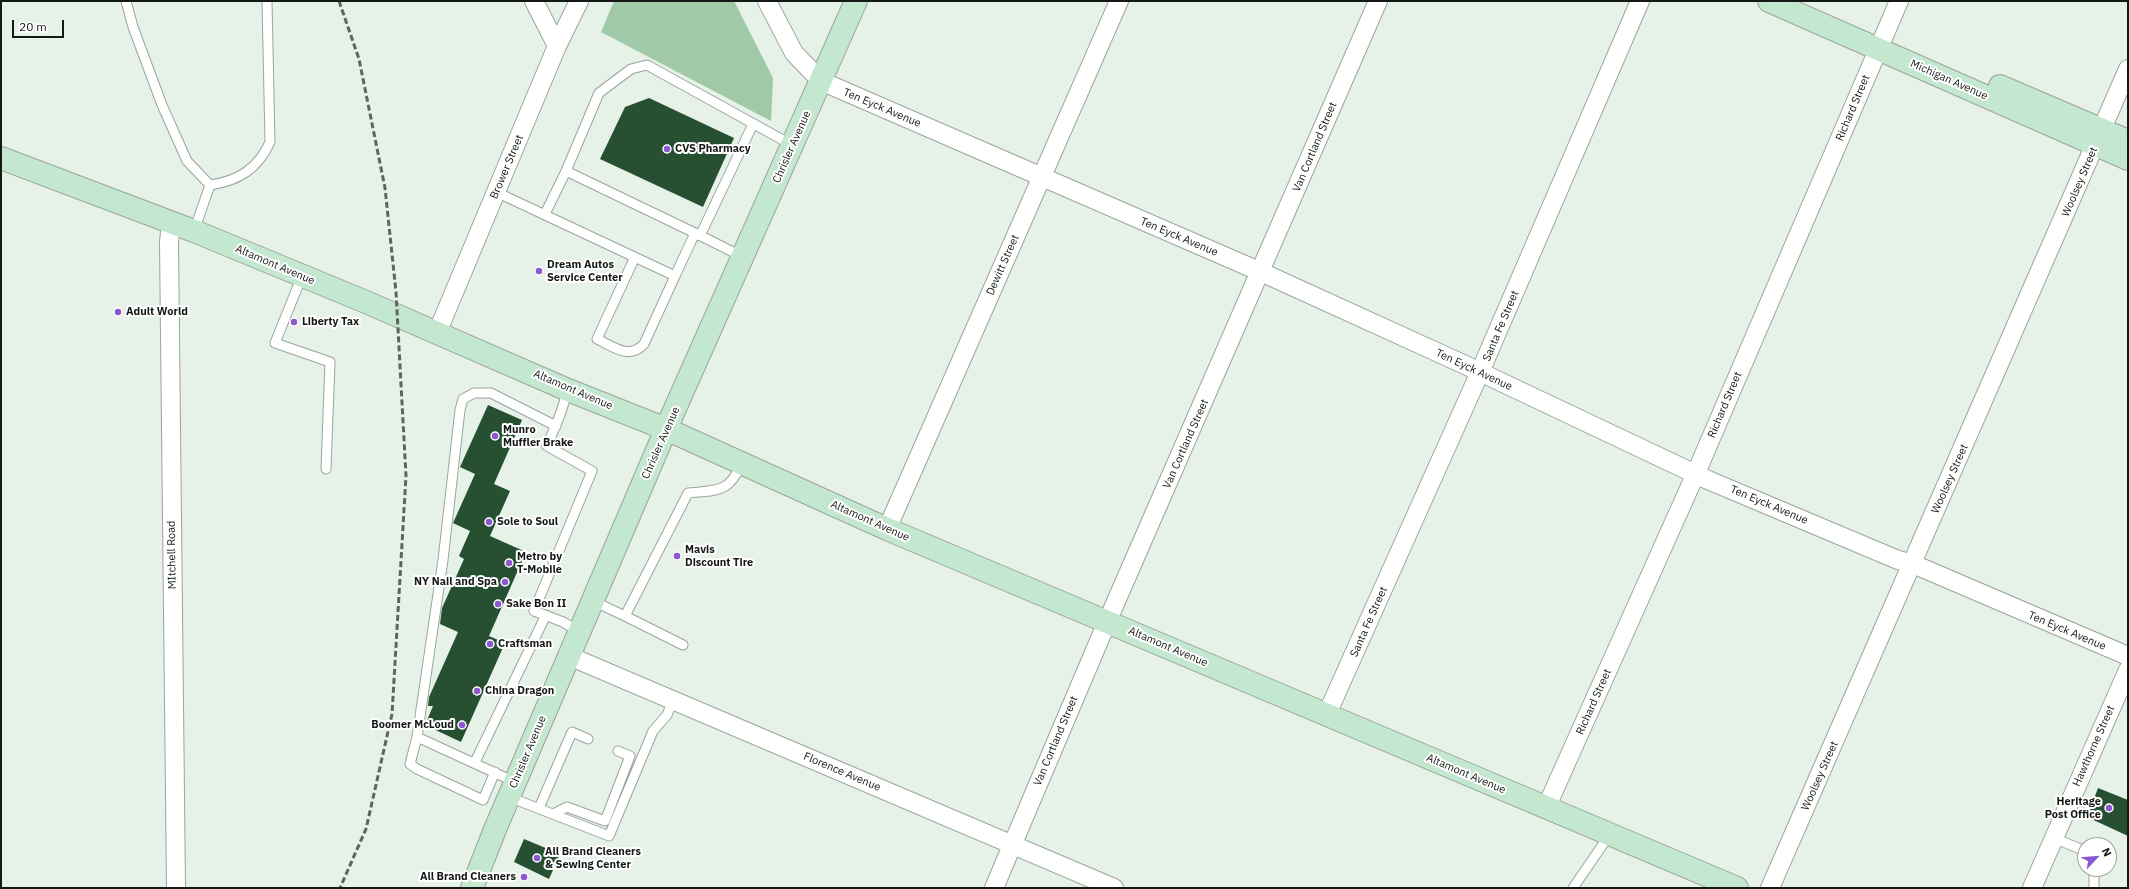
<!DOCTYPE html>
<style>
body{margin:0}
#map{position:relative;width:2129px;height:889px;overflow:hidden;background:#e6f1e8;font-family:"IBM Plex Sans",sans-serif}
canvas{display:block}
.frame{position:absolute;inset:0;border:2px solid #151915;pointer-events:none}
.north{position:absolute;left:2077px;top:837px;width:40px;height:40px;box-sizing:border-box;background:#fff;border:1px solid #a1a3a1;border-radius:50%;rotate:64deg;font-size:11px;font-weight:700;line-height:16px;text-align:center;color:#151915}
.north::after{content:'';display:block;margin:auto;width:14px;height:18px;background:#8c58d1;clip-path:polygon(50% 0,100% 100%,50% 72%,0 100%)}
.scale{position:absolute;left:12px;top:20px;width:52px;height:18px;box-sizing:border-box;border:2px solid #151915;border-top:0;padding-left:5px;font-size:12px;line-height:14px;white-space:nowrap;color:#151915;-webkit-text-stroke:3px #fff;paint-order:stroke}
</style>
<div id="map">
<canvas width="2129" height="889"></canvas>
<div class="frame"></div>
<div class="north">N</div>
<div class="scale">20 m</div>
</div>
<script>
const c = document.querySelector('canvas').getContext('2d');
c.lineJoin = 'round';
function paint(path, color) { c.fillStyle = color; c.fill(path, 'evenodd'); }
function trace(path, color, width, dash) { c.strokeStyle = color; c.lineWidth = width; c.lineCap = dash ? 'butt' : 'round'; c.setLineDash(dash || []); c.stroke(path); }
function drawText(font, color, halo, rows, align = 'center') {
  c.font = font + ' "IBM Plex Sans",sans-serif'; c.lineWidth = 4; c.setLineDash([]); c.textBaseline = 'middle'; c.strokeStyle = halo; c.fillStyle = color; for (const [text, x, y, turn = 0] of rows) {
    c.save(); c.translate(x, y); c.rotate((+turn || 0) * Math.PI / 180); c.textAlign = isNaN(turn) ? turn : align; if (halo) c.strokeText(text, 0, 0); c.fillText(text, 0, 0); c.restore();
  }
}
const green = new Path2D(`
 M614,1h120l39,77 -2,43 -170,-89z`);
const building = new Path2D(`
 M649,98l85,40 -31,69 -103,-48 25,-52z
 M488,405l34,15 -28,64 16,7 -20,45 36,16 -37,84 16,7 -44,99 -36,-17 8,-19h-5l1,-9 29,-65 -18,-8 2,-16 22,-49 -5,-3 11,-25 -17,-8 22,-49 -15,-7z
 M2098,788l30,12v36l-41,-19z
 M524,839l36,15 -11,25 -35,-17z`);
const lane = new Path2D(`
 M126,1l7,26 29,78 25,56 23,24
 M566,171l33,-78 32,-24 16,-4 145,80
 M210,185c28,-4 48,-16 60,-43l-3,-141
 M496,192l179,84 20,-43 -129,-62 -21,43
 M194,231l16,-46
 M695,233l48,24
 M700,236l53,-112
 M635,257l-38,82c17,8 32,21 47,5l31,-68
 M302,276l-27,67 55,19 -4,107
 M568,390l-8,25 -13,31 45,25 -58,140 29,11 17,10
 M593,601l32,15
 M683,645l-58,-29 63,-123c30,-3 41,0 54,-30
 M417,737l98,45
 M475,762l71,-147
 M495,772l-12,28 -66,-31 -7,-5 7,-27 26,-177 17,-150 3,-11 11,-6h17l65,33
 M509,797l100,39 44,-105 14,-16 6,-15
 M539,808l33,-76 16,7
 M553,814l14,-7 38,14 25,-65 -12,-5
 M2054,838l31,13
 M2094,869v19
 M1573,888l37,-54`);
const street = new Path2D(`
 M534,1l23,45
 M767,1l27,52 27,28 440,191 202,92 245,116 190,80 15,4 215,92
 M171,222l-2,20 7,646
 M437,333l120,-287 22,-45
 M887,529l232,-528
 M569,656l545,232
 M1327,714l153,-342 160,-371
 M1546,808l150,-335 203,-472
 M994,888l113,-266 271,-621
 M1770,888l358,-819
 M2032,888l96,-218`);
const secondary = new Path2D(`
 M1769,1l359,158
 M2000,86l128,55
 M1,158l193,73 172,71 202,88 98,39 221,100 850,359
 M472,888l24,-61 170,-398 190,-428`);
const rail = new Path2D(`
 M339,1l20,58 26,129 11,104 10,184 -14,238 -26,115 -26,59`);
const markers = [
 [667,149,4,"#8c58d1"],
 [539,271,4,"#8c58d1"],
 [118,312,4,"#8c58d1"],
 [294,322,4,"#8c58d1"],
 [495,436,4,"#8c58d1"],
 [489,522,4,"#8c58d1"],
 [677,556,4,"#8c58d1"],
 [509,563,4,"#8c58d1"],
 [505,582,4,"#8c58d1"],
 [498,604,4,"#8c58d1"],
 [490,644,4,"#8c58d1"],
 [477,691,4,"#8c58d1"],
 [462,725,4,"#8c58d1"],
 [2109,808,4,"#8c58d1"],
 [537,858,4,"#8c58d1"],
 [524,877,4,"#8c58d1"]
];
const streetNames = [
 ["Michigan Avenue",1949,80,24],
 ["Ten Eyck Avenue",882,108,23],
 ["Richard Street",1853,108,-67],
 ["Chrisler Avenue",792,147,-66],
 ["Van Cortland Street",1315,147,-67],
 ["Brower Street",507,167,-67],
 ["Woolsey Street",2080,182,-67],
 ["Ten Eyck Avenue",1179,237,23],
 ["Altamont Avenue",275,265,23],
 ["Dewitt Street",1003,265,-66],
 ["Santa Fe Street",1501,326,-67],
 ["Ten Eyck Avenue",1474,370,25],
 ["Altamont Avenue",573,390,23],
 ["Richard Street",1725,405,-67],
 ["Chrisler Avenue",661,443,-66],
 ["Van Cortland Street",1186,444,-66],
 ["Woolsey Street",1950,479,-66],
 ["Ten Eyck Avenue",1769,505,23],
 ["Altamont Avenue",870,521,24],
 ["MItchell Road",172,555,-91],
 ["Santa Fe Street",1369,622,-66],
 ["Ten Eyck Avenue",2067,631,23],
 ["Altamont Avenue",1168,647,23],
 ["Richard Street",1594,702,-66],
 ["Van Cortland Street",1056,741,-67],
 ["Hawthorne Street",2094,746,-66],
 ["Chrisler Avenue",528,752,-67],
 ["Florence Avenue",842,772,23],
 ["Altamont Avenue",1466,774,23],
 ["Woolsey Street",1820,776,-66]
];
const poiNames = [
 ["CVS Pharmacy",675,149],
 ["Dream Autos",547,265],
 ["Service Center",547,278],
 ["Adult World",126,312],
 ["Liberty Tax",302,322],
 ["Munro",503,430],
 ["Muffler Brake",503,443],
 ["Sole to Soul",497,522],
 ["Mavis",685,550],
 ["Discount Tire",685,563],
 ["Metro by",517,557],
 ["T-Mobile",517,570],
 ["NY Nail and Spa",497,582,"right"],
 ["Sake Bon II",506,604],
 ["Craftsman",498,644],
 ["China Dragon",485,691],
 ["Boomer McLoud",454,725,"right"],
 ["Heritage",2101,802,"right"],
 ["Post Office",2101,815,"right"],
 ["All Brand Cleaners",545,852],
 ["& Sewing Center",545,865],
 ["All Brand Cleaners",516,877,"right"]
];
paint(green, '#a0c9a8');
paint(building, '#275032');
trace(lane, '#9aa59b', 11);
trace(street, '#9aa59b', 20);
trace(secondary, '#9aa59b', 24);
trace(lane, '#fff', 9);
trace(street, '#fff', 18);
trace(secondary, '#c3e7cf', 22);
trace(rail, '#5e655f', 3, [6, 3]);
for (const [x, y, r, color] of markers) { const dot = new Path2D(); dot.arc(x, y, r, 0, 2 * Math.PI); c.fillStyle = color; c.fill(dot); trace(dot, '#fff', 1.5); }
drawText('11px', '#151915', '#fff', streetNames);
drawText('bold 11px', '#151915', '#fff', poiNames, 'left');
</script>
